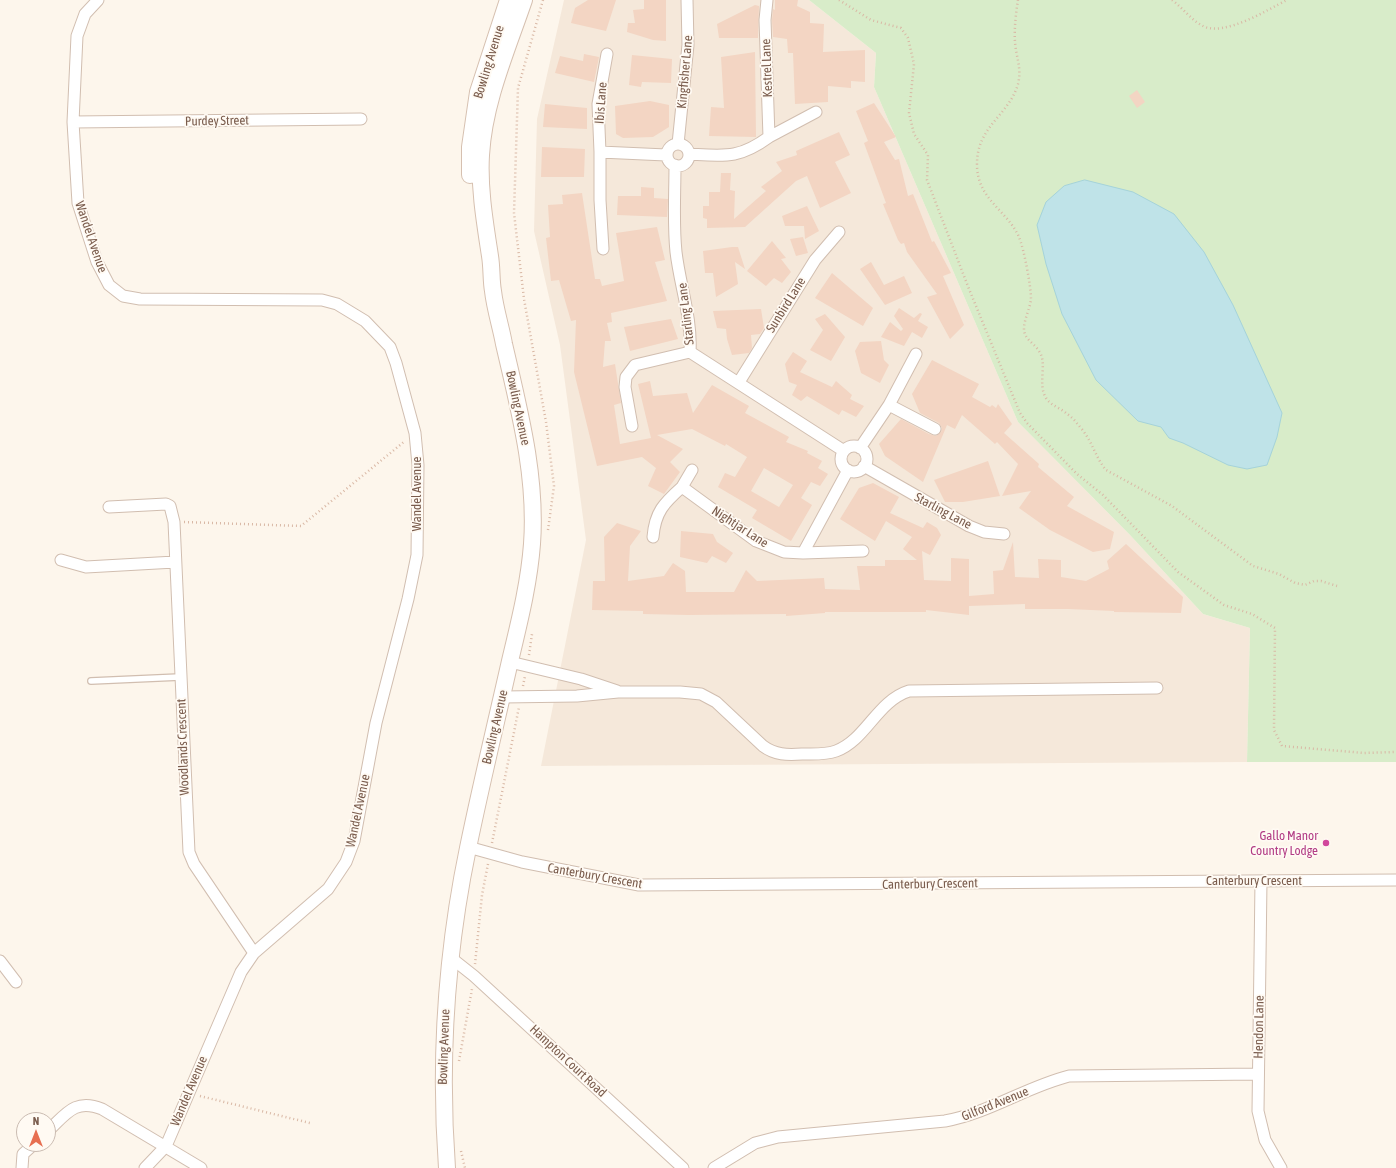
<!DOCTYPE html>
<style>
body{margin:0}
#map{position:relative;width:1396px;height:1168px;overflow:hidden;background:#fdf6ec;font-family:"Asap Condensed",sans-serif}
canvas{display:block}
.north{position:absolute;left:16px;top:1112px;width:40px;height:40px;box-sizing:border-box;background:#fffaf3;border:1px solid #cabbb1;border-radius:50%;rotate:0deg;font-size:11px;font-weight:700;line-height:16px;text-align:center;color:#7a5c4d}
.north::after{content:'';display:block;margin:auto;width:14px;height:18px;background:#e76f51;clip-path:polygon(50% 0,100% 100%,50% 72%,0 100%)}
</style>
<div id="map">
<canvas width="1396" height="1168"></canvas>
<div class="north">N</div>
</div>
<script>
const c = document.querySelector('canvas').getContext('2d');
c.lineJoin = 'round';
function paint(path, color) { c.fillStyle = color; c.fill(path, 'evenodd'); }
function trace(path, color, width, dash) { c.strokeStyle = color; c.lineWidth = width; c.lineCap = dash ? 'butt' : 'round'; c.setLineDash(dash || []); c.stroke(path); }
function drawText(font, color, halo, rows, align = 'center') {
  c.font = font + ' "Asap Condensed",sans-serif'; c.lineWidth = 3.5; c.setLineDash([]); c.textBaseline = 'middle'; c.strokeStyle = halo; c.fillStyle = color; for (const [text, x, y, turn = 0] of rows) {
    c.save(); c.translate(x, y); c.rotate((+turn || 0) * Math.PI / 180); c.textAlign = isNaN(turn) ? turn : align; if (halo) c.strokeText(text, 0, 0); c.fillText(text, 0, 0); c.restore();
  }
}
const residential = new Path2D(`
 M564,0h245l67,53 -2,34 144,335 112,113 73,79 47,14 -3,134 -706,4 45,-226 -26,-195 -26,-114 3,-112z`);
const green = new Path2D(`
 M809,0h587v762h-149l3,-134 -47,-14 -73,-79 -112,-113 -144,-335 2,-34z`);
const water = new Path2D(`
 M1085,180l48,12 41,22 30,38 29,53 49,108 -5,24 -10,28 -20,4 -19,-4 -45,-22 -14,-5 -8,-11 -23,-6 -42,-41 -34,-66 -16,-50 -9,-39 9,-23 18,-16z`);
const building = new Path2D(`
 M588,0h28l-10,31 -35,-8 4,-15z
 M644,0h22v41l-13,-1 -26,-8 1,-9h7l-2,-13 11,-1z
 M775,0h23l-1,6 13,6v11l14,1 -1,28 42,-2v32l-14,-1v7l-23,-2v16l-33,2 -2,-51h-5l-1,-14 -14,-2 -1,-17 1,-11 2,1z
 M755,5l4,1 -1,32h-39l-2,-14z
 M755,52l1,85 -47,-1 2,-29 13,1 -3,-51z
 M584,54l15,3 -5,25 -39,-9 5,-17 23,5z
 M632,55l40,4 -1,24 -29,-1 -1,5 -12,-2z
 M1137,90l8,12 -8,6 -8,-12z
 M650,101l19,4v22l-16,10 -30,1 -7,-4 -1,-28z
 M874,103l22,34 -12,5 11,18 4,-1 9,37 5,-2 19,48 2,-1 17,32 -8,3 21,49 -14,14 -23,-42 10,-3 -30,-42 -3,-9 -3,1 -3,-4 -15,-36 3,-1 -22,-60 4,-2 -12,-30z
 M545,104l42,4v21l-44,-2z
 M839,132l11,23 -15,7 16,31 -31,15 -13,-32 -11,5 -51,46 -38,1v-9l-4,-1v-12h6v-14h11l1,-19h10l-1,17 5,1 -1,28 32,-28 -5,-4 21,-16 -6,-9 21,-7 -1,-4z
 M542,147l43,2 -1,28h-43z
 M641,187l13,1v10l14,1 -1,18 -50,-2 1,-19h23z
 M582,193l13,86h5l2,7 22,-5 -8,-48 41,-6 8,33 -10,2 12,39 -56,12 1,9 -5,1 4,18h-6l-2,26 12,-3 6,39 -7,2 6,39 31,-6 -13,-54 12,-3 3,15 34,-3 6,20 19,-28 37,21 -4,7 44,24 -3,5 22,9 -1,2 15,8 -4,7 10,6 -8,12 -9,-4 -10,16 11,7 -21,36 -39,-23 5,-8 -39,-23 7,-14 10,4 12,-20 -21,-13 -1,2 -33,-17 -35,6 26,14 -13,13 10,10 -16,22 -16,-8 8,-18 -14,-11 -45,9 -23,-94 2,-52 -5,1 -12,-41 -8,1 -5,-43 4,-1 -2,-32 15,-1 -1,-9zM764,468l29,17 -14,22 -28,-16z
 M807,206l12,25 -14,8 -1,-13h-19l-3,-10z
 M803,237l5,16 -12,3 -6,-17z
 M772,241l14,17 -5,1 10,13 -9,11 -8,-5 -8,8 -19,-15z
 M732,247h6l7,22 -10,-7 3,22 -22,13 -3,-24h-8l-2,-22z
 M871,262l13,23 20,-9 8,17 -27,12 -25,-36z
 M832,273l41,35 -10,18 -48,-28z
 M899,308l15,10 6,-5 2,1 -4,7 10,6 -6,11 -10,-6 -8,14 -23,-9 9,-15 11,9 2,-2 -9,-13z
 M761,309l3,19 -4,6 -9,1 1,13 -3,5 -17,2 -5,-16 -1,-10 -9,-1 -4,-17z
 M825,314l20,23 -14,24 -21,-11 13,-20 -8,-11z
 M671,319l7,20 -48,12 -6,-24z
 M881,341l3,19 5,5 -9,18 -19,-10 -6,-22 5,-9z
 M793,352l14,9 -7,11 32,15 4,-6 16,14 -2,4 14,7 -8,11 -14,-7 -3,5 -32,-19 -6,5 -9,-6 5,-10 -8,-3 -4,-18z
 M932,360l47,24 -7,13 18,10 2,-2 4,3 2,-4 14,20 -8,9 35,31 -1,3 36,30 -7,9 47,26 -4,17 -17,3 -43,-22 -31,-22 12,-17 -29,5 16,-32 -21,-22 -2,2 -33,-29 -7,14 -8,-4 -24,57 -38,-26 -6,-12 22,-25 28,15 7,2 5,-4 1,-4 -3,-5 -19,-10 -8,-19z
 M988,461l12,35 -37,6h-18l-11,-22z
 M873,483l26,14 -9,16 33,15 4,-6 10,6 4,7 -11,20 -8,-4 2,29 27,1v-23l18,1v37l25,-2 -1,-23 10,-1 10,-28 2,35 24,1 -1,-19 23,1v17l25,4 23,-12 -2,-8 19,-17 57,53 -2,16 -67,-1v-1l-46,-2h-43v-5l-56,2v9l-43,-5v2h-101v1l-39,3v-2l-98,1 -45,-1v-3l-51,-1 1,-29h12l-1,-44 13,-14 24,8 -11,15 -2,35 36,-5 9,-13 12,8 1,21h48l12,-22 11,11 67,-3 1,11 35,1 -3,-24h28v-6h32l-14,-11 9,-12 -26,-16 -11,20 -35,-22 19,-31z
 M681,531l32,3 4,8 16,11 -7,10 -14,-7 -5,7 -27,-6z`);
const path = new Path2D(`
 M543,0l-25,88 -4,125 10,86 22,123 8,64 -6,44
 M839,0l32,20 30,8 7,10 6,26 -5,49 5,21 14,21 -1,25 42,109 51,124 7,10 50,51 26,21 75,77 46,33 28,9 23,14 -1,102 8,16 82,7 32,-1
 M1018,0c-2,13 -4,29 -3,42 1,15 7,26 3,42 -9,32 -42,42 -41,82 1,34 30,44 42,71 5,12 12,49 12,62 -1,10 -7,20 -7,30 0,10 10,14 15,22 9,13 -2,32 7,47 5,8 15,10 21,16 5,3 9,8 13,13 12,13 15,30 26,43l66,36 81,60 26,8 16,9 10,2 9,-4h7l16,5
 M1172,0c11,8 19,20 31,26 21,11 64,-16 84,-26
 M184,522l117,4 104,-85
 M529,655l3,-21
 M523,686l2,-10
 M492,843l27,-136
 M475,964l7,-69 6,-31
 M459,1061l13,-72
 M200,1096l110,27
 M461,1151l4,17`);
const service = new Path2D(`
 M91,681l89,-4`);
const minor = new Path2D(`
 M98,0l-13,14 -8,22 -4,86 5,81 19,59 12,23 14,11 17,3 182,1 15,4 28,17 25,26 6,16 19,70 3,32 -1,90 -9,44 -32,124 -22,118 -8,21 -18,27 -74,64 -13,19 -75,174 -21,22
 M767,0l-2,20 4,117 47,-25
 M607,54l-9,50 2,48 66,3
 M73,122l288,-3
 M678,144l10,-99 -1,-45
 M667 155a11 11 0 1 1 22 0a11 11 0 1 1-22 0Z
 M600,152v48l3,49
 M689,154c36,2 50,5 80,-17
 M675,165c0,29 -2,58 1,87 4,34 16,66 14,100l154,99
 M739,382l76,-122 24,-28
 M889,405l46,24
 M632,426l-7,-39 1,-10 9,-12 55,-13
 M841 459a13 13 0 1 1 26 0a13 13 0 1 1-26 0Z
 M860,448l29,-43 27,-51
 M864,466l105,60 15,6 20,2
 M682,487l10,-17
 M109,507l57,-3 4,2 4,16 15,330 5,12 60,89
 M653,537c2,-25 11,-34 29,-50l74,54 28,11 19,1 45,-83
 M803,553l60,-2
 M61,560l25,7 89,-5
 M510,662l71,17 36,12
 M503,697l74,-1 41,-4h62l21,2 15,8 47,44c12,9 24,9 39,8 11,0 23,1 34,-3 30,-11 41,-50 73,-60l248,-3
 M468,847l54,15 117,23 757,-5
 M1261,881l-3,230 7,29 16,28
 M450,957l24,19 209,192
 M0,961l16,21
 M48,1131c18,-17 27,-33 54,-22l99,59
 M22,1168l1,-14 11,-10
 M714,1168l41,-25 23,-6 167,-16c44,-8 81,-34 124,-45l189,-2`);
const secondary = new Path2D(`
 M470,175v-28l8,-55 30,-92
 M447,1168c-8,-108 -1,-214 21,-320 13,-63 28,-125 42,-187 9,-38 19,-77 22,-117 5,-68 -13,-135 -28,-200 -3,-17 -9,-35 -11,-53 -2,-11 -1,-23 -3,-35 -5,-33 -11,-67 -9,-101 3,-53 26,-105 43,-155`);
const markers = [
 [1326,843,4,"#d1479c"]
];
const streetNames = [
 ["Bowling Avenue",489,62,-73],
 ["Kestrel Lane",767,68,-92],
 ["Kingfisher Lane",685,72,-85],
 ["Ibis Lane",601,103,-86],
 ["Purdey Street",217,121,-1],
 ["Wandel Avenue",91,237,71],
 ["Sunbird Lane",786,305,-58],
 ["Starling Lane",686,314,-97],
 ["Bowling Avenue",518,408,78],
 ["Wandel Avenue",417,494,-90],
 ["Starling Lane",943,511,28],
 ["Nightjar Lane",740,527,33],
 ["Bowling Avenue",495,727,-77],
 ["Woodlands Crescent",183,747,-92],
 ["Wandel Avenue",358,811,-78],
 ["Canterbury Crescent",595,876,10],
 ["Canterbury Crescent",1254,881],
 ["Canterbury Crescent",930,884,-1],
 ["Hendon Lane",1259,1027,-89],
 ["Bowling Avenue",444,1047,-88],
 ["Hampton Court Road",568,1061,43],
 ["Wandel Avenue",189,1091,-67],
 ["Gilford Avenue",995,1104,-22]
];
const hotelNames = [
 ["Gallo Manor",1318,836],
 ["Country Lodge",1318,851]
];
paint(residential, '#f5e8da');
paint(green, '#d8ecc9');
paint(water, '#bfe3e8');
trace(water, '#a5d3da', 1);
paint(building, '#f3d5c3');
trace(service, '#d1beb0', 8);
trace(minor, '#d1beb0', 13);
trace(secondary, '#d6c0b0', 18);
trace(path, '#d9b8a5', 2.5, [1, 3]);
trace(service, '#fff', 5.5);
trace(minor, '#fff', 11);
trace(secondary, '#fff', 16);
for (const [x, y, r, color] of markers) { const dot = new Path2D(); dot.arc(x, y, r, 0, 2 * Math.PI); c.fillStyle = color; c.fill(dot); trace(dot, '#fffaf3', 1.5); }
drawText('13px', '#7a5c4d', '#fffaf3', streetNames);
drawText('13px', '#b23c85', '#fffaf3', hotelNames, 'right');
</script>
